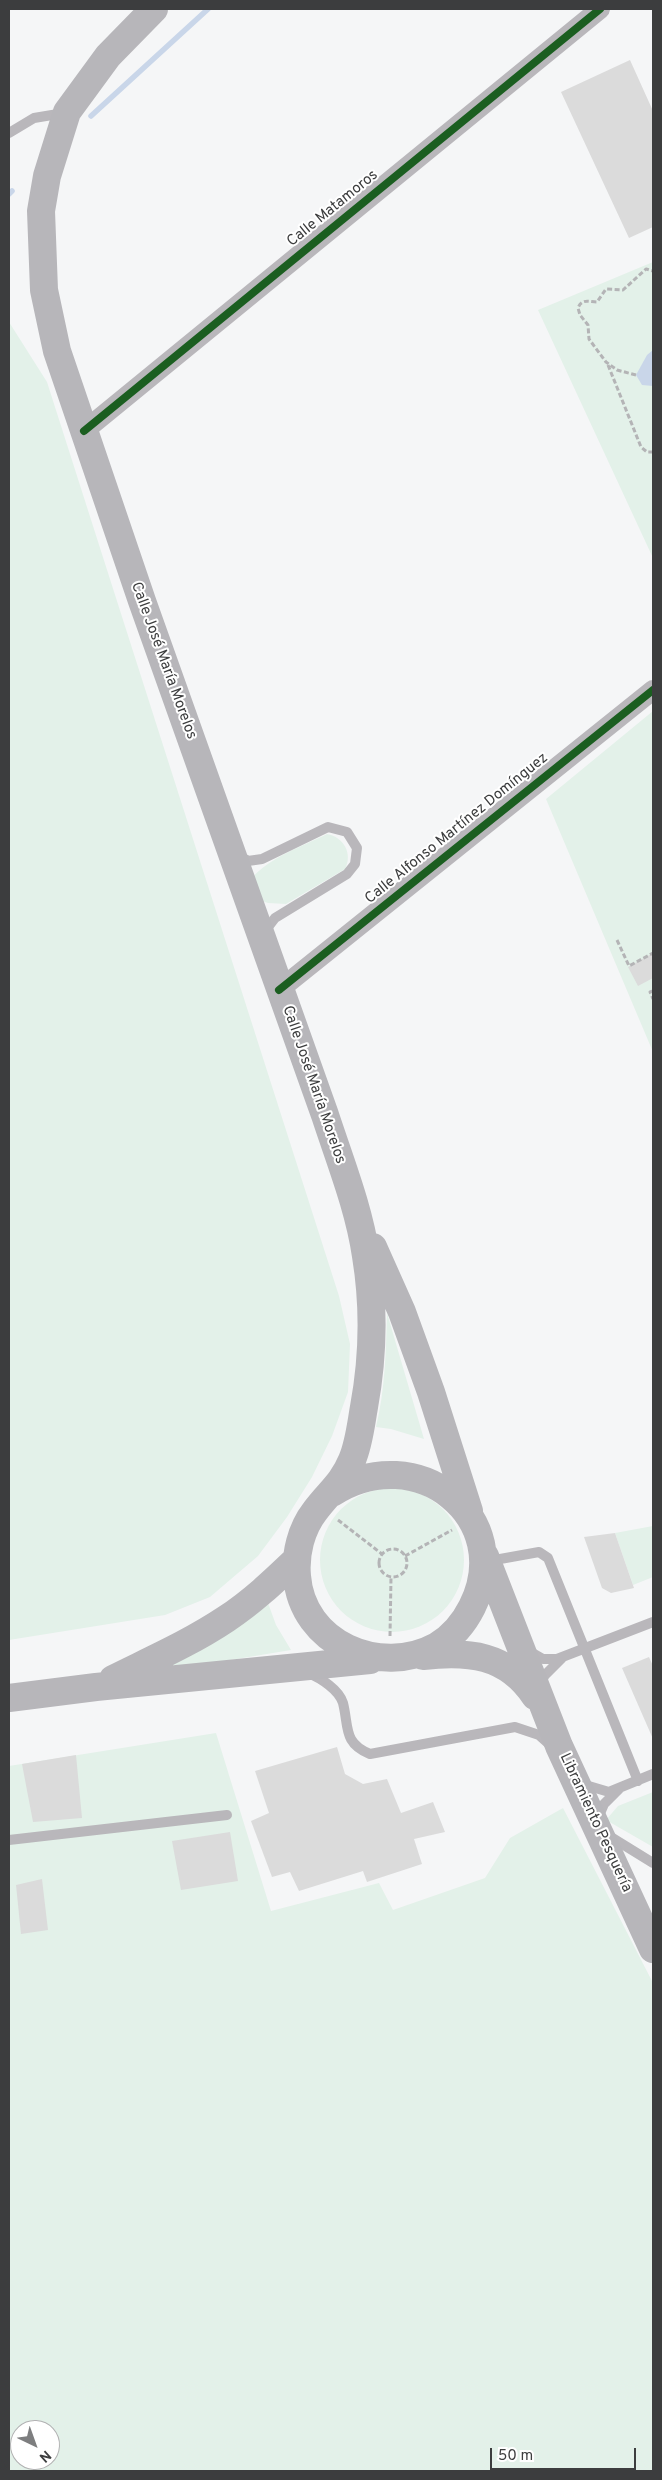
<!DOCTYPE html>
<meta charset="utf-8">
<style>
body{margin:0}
#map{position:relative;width:662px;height:2480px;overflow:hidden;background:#f5f6f7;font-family:Overpass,sans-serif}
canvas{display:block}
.frame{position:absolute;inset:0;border:10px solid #3c3d3e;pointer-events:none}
.north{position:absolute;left:10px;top:2420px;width:50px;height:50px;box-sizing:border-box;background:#fff;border:1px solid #b1b1b2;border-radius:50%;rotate:138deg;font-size:14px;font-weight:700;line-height:20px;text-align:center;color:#3c3d3e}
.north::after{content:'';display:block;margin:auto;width:18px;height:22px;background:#7d7e7f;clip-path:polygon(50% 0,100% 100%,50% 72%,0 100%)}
.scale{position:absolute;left:490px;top:2448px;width:146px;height:22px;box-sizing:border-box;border:2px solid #3c3d3e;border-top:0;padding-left:6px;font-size:15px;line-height:18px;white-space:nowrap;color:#3c3d3e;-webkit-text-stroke:4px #fff;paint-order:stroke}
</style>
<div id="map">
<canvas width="662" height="2480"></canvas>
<div class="frame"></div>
<div class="north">N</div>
<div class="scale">50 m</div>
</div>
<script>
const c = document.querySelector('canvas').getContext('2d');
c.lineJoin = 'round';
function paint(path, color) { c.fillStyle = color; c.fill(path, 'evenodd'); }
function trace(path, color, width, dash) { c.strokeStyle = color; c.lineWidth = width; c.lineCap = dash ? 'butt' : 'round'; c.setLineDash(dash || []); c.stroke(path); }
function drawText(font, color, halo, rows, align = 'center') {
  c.font = font + ' Overpass,sans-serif'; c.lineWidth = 4; c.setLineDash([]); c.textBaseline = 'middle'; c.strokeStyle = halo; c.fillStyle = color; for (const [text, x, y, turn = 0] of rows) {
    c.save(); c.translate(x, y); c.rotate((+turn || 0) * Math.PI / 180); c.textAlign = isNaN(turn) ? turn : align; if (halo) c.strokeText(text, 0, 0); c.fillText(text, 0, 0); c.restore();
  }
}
const green = new Path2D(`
 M653,262v296l-115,-248z
 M9,322l38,60 292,914 11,48 -2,48 -16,44 -20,41 -25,40 -29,39 -48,41 -45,18 -156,25z
 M653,711v341l-107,-253z
 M327,834c17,3 26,20 18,35l-59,35 -18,-1 -9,-3 -8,-21c19,-22 50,-32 76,-45z
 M387,1313l37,126 -33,-10 -15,-2c9,-38 10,-75 11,-114z
 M320 1560a72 72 0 1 1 144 0a72 72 0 1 1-144 0Z
 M653,1526v51l-20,8 -18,-52z
 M268,1603l8,22 15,25 -133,22z
 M216,1733l55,178 108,-28 14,27 92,-32 25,-40 53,-30 90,175v488h-644v-705zM20,2430h30v30h-30z
 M653,1792v55l-47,-27 12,-14z`);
const water = new Path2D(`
 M653,350v36l-11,-1 -6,-10 11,-20z`);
const stream = new Path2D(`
 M91,116l117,-107
 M9,194l3,-3`);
const building = new Path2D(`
 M630,60l23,51v116l-24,11 -68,-146z
 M653,953v25l-15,8 -10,-19z
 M615,1533l19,55 -23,5 -9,-5 -18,-51z
 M649,1657l4,9v73l-31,-71z
 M337,1747l8,27 18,10 24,-5 14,34 32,-11 12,30 -31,7 8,25 -55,18 -4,-11 -64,20 -9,-19 -18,5 -21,-56 18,-8 -14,-42z
 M76,1755l6,63 -49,4 -11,-58z
 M230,1832l8,49 -57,9 -9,-49z
 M42,1879l6,51 -27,4 -5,-49z`);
const path = new Path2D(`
 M608,365l33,82 6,5h6
 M636,375l-19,-5 -11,-8 -17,-23 -1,-14 -8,-10 -2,-7c4,-10 11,-6 19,-6l9,-13 17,1 23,-21 7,2
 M617,940l12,26 24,-13
 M653,991l-3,1 3,7
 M338,1520l44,34
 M379 1563a14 14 0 1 1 28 0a14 14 0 1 1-28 0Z
 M405,1556l47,-26
 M390,1636l1,-59`);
const lane = new Path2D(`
 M9,133l25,-15 30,-5
 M237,855l11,6 14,-2 66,-32 19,5 10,16 -2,16 -8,10 -72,44 -10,13
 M489,1561l50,-9 9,6 90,223
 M529,1651l14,8h14l96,-37
 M308,1673c13,5 31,17 35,30 6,24 0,40 27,51l145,-27 24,8 10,9
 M539,1685l6,-10 17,-17
 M582,1784l27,8 44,-18
 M598,1818l6,-14 15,-15
 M606,1834l47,29
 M9,1840l218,-25`);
const street = new Path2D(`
 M84,431l516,-422
 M279,990l374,-300`);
const secondary = new Path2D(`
 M154,9l-46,47 -41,56 -20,64 -6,35 3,79 13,61 85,250 183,514c15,46 34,93 41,141 8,49 7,102 -2,151 -3,17 -5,37 -12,53 -10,24 -23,32 -37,51 -14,18 -20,43 -18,65 5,68 83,101 140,70 15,-9 27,-23 35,-39 45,-89 -55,-169 -140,-114
 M373,1247l29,65 29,80 38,119
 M485,1556l74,190 94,203
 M423,1656c45,-5 84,-2 112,40
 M113,1679c38,-19 77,-36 113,-60 26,-17 48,-38 70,-59
 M9,1698l87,-11 274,-27`);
const cycleway = new Path2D(`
 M84,431l516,-422
 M279,990l374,-300`);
const streetNames = [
 ["Calle Matamoros",333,209,-39],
 ["Calle José María Morelos",163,661,70],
 ["Calle Alfonso Martínez Domínguez",457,829,-39],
 ["Calle José María Morelos",313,1085,71],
 ["Libramiento Pesquería",595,1823,65]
];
paint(green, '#e3f1e9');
paint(water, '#c9d6e9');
trace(stream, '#c9d6e9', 5.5);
paint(building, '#dbdbdb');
trace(path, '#b4b4b6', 3, [5, 2.5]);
trace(lane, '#b9b7bb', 10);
trace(street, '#b9b7bb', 20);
trace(secondary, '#b7b6ba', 28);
trace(cycleway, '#1b5e20', 8);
drawText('15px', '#3c3d3e', '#fff', streetNames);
</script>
